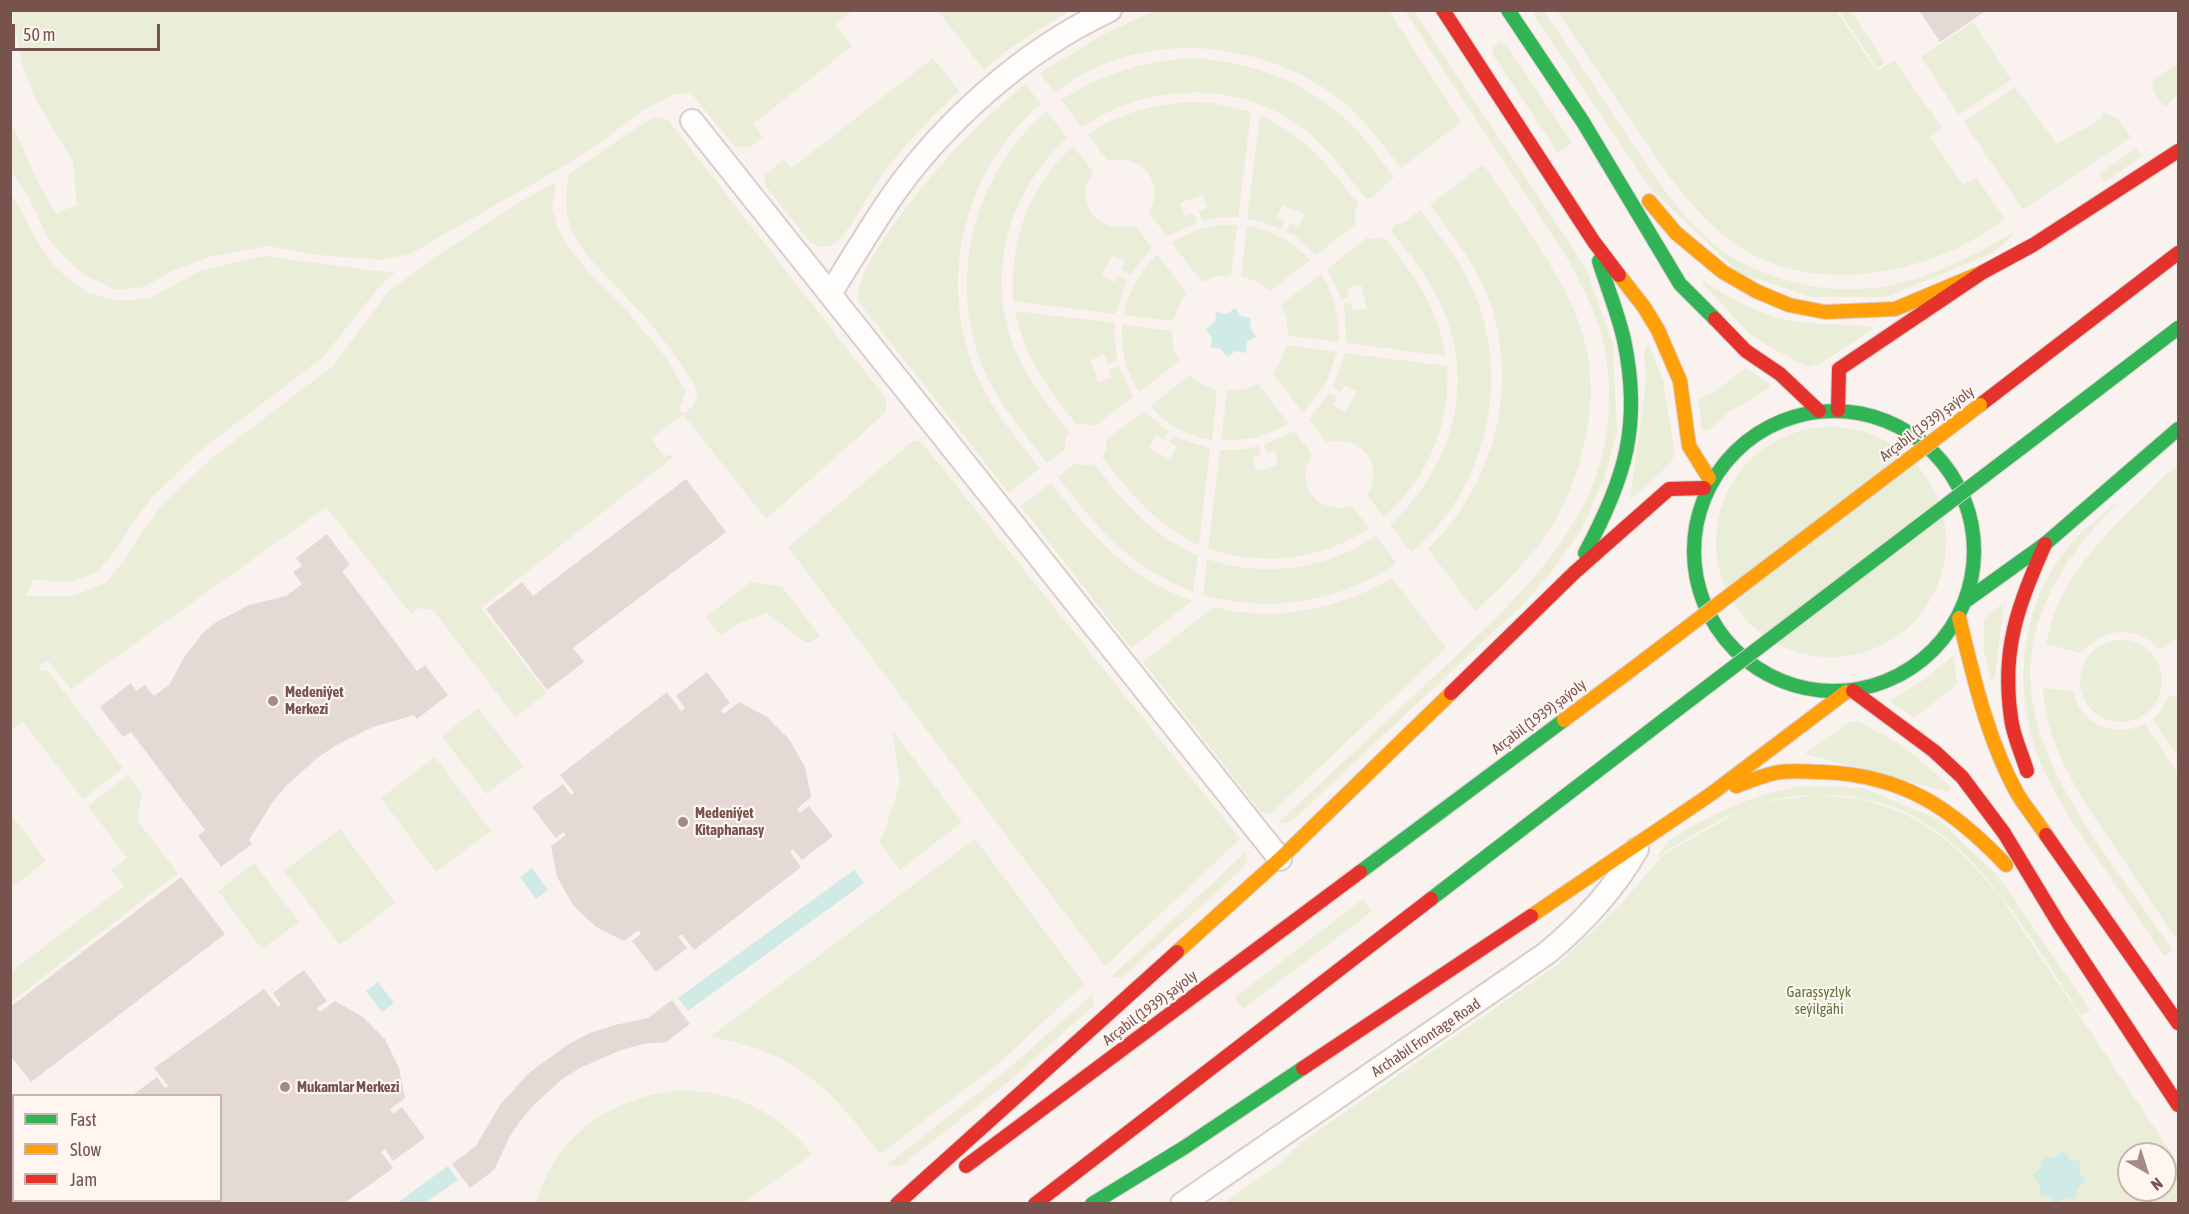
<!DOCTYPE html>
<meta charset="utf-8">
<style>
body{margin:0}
#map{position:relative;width:2189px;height:1214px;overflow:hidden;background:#f9f2ee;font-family:"Asap Condensed",sans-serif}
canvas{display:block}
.frame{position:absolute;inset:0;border:12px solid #78524d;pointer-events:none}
.legend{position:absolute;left:12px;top:1094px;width:210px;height:108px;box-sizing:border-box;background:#fff6f1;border:2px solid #c9b4af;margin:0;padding:8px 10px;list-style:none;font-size:18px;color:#78524d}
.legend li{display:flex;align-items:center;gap:12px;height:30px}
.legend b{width:30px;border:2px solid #c9b4af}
.north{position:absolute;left:2117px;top:1142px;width:60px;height:60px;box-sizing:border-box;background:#fff6f1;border:2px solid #c9b4af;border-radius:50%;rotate:141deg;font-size:16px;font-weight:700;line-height:24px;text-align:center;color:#78524d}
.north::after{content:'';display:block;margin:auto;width:21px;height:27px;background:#a58a85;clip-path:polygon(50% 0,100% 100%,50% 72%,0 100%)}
.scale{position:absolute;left:12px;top:24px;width:148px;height:27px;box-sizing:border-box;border:3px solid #78524d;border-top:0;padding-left:8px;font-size:18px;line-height:21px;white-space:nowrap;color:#78524d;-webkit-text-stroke:4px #fff6f1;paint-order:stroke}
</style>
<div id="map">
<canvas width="2189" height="1214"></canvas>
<div class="frame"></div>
<ul class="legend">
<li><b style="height:8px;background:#30b455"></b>Fast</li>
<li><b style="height:8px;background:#ff9f0a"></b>Slow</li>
<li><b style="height:8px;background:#e5322d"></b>Jam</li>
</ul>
<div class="north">N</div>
<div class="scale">50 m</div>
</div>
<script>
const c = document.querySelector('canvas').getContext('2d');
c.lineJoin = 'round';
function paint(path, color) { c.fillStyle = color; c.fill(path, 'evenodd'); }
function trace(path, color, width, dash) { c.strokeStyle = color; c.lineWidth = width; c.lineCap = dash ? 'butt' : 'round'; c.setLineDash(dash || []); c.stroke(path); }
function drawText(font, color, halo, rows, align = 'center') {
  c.font = font + ' "Asap Condensed",sans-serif'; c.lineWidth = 4.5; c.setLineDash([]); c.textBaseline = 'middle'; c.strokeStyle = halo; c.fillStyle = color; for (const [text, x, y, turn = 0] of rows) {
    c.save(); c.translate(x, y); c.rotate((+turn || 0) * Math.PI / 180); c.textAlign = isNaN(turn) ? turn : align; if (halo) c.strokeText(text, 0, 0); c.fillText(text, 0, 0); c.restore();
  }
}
const green = new Path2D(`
 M11,10h842v1l-18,14 17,21 -99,78 10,13 -13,10h-15l-45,-55 -18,3 -30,16 -47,35 -36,23 -149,85 -30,6 -61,-5 -51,-9 -56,10 -42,16 -26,15 -28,3 -30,-14 -22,-19 -16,-19 -20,-42 -17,-24v-51l29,66 16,26 21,-8 -4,-44 -37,-60 -14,-37z
 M938,11h131l-60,38 -25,21z
 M1154,11h235l72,111 -60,46c-20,-25 -39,-52 -64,-71 -80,-59 -201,-70 -282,-4l-15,-20 64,-39z
 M1405,11h9l163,243 10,17 26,73 4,87 -13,48 -22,49 -32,46 -28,31 -231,217 -13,1c54,-51 108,-101 162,-152 79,-74 167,-151 169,-268 0,-21 -1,-42 -6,-63 -7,-28 -21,-53 -34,-79z
 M1534,11h10l115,172c17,22 34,44 55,61 20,17 44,27 69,35 86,27 155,-2 229,-46l1,2 -20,18 -107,44h-74l-73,-24 -88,-84 -116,-172z
 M1557,11h279l41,60 17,-11 48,68 -12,9 33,48 13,-8 29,42c-20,13 -41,28 -64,36 -66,26 -146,31 -206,-11 -27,-19 -47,-44 -67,-69z
 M1839,11h12l34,52 -8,5z
 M1973,22l38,58 -52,35 -38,-58z
 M1500,42l7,4 65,97 -14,10 -65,-98v-8z
 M933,58l26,33c-27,25 -52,51 -75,81 -13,18 -36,65 -53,74l-11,1 -10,-5 -42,-53 -3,-4v-10l19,-16 8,9z
 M1186,58c62,2 119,22 164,65 16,16 29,36 44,54l-21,20 -7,2c-19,-24 -37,-50 -61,-69 -65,-51 -156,-48 -223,-3l-21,-27c39,-25 79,-38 125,-42z
 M2178,63v32l-13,12c-7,-9 -15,-15 -12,-27z
 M1025,84l16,20c-12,9 -23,21 -32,33 -54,68 -66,162 -31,241 15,34 40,62 62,90l-31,25 -147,-187c-2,-4 -5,-7 -4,-13 4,-36 76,-122 103,-150 20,-21 42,-40 64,-59z
 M2015,87l42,57 44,-25 2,-7 15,7 13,18 -108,73 -59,-88z
 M1190,102l23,1 38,9 -13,105h-17l-19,4 -3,-10 8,-3 -4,-13 -23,8 5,13 8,-3 4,10 -30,13 -18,-23c16,-31 -6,-60 -41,-52l-20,-26c31,-22 64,-31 102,-33z
 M1047,111l20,27c-60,54 -84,143 -49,218 13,28 32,52 51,76l-3,6 -1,11 -18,14c-21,-27 -44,-54 -60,-86 -42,-89 -16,-202 60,-266z
 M1260,115c47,23 67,49 98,89l-3,7v14l-39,30 -21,-19 -9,-4 4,-9 9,4 5,-13 -21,-9 -6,12 8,4 -4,8 -21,-8 -13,-2z
 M656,117l12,3 219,280 -2,13 -119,106 -83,-105 -32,25 14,18 5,-3 3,3 -192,151 66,85 -32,24 -82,-107 -14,-2 -8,6 -85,-107 -255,182 -22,-27h-6l-5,7 4,2 5,-1 76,98 -40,31 -60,-77 -12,9v-538l28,51 18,25 31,24 29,8 34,-3 50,-28 64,-14 111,15 19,1 -15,14 -58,72 -120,91 -49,47 -22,29 -16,26 -18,21 -26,10 -38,-2 -7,16h47l32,-13 20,-23 17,-28 20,-27 51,-48 119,-90 57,-76 49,-36 82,-53 36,-20 -4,25 6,22 7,13 24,31 38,38 41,49 18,32 -7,17 4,5c7,-4 15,-13 14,-22 -1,-8 -10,-17 -14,-24 -15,-24 -34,-47 -54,-68 -17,-19 -46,-44 -56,-67 -9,-20 -8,-38 -4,-59l70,-48z
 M1073,146l20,26c-21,32 6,64 42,53l17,23 -22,27 -9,-6 4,-8 -13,-6 -11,21 13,6 4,-7 9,5 -12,34 -102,-13c-3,-60 15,-114 60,-155z
 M2136,148l6,8 -38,26 -5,-8z
 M1483,164c35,53 89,121 103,182 15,64 -7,144 -45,196 -18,24 -44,49 -66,69l-47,-62c71,-68 96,-178 53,-268 -14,-28 -33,-52 -51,-76z
 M1420,210c18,24 38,48 51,76 42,89 17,203 -60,266l-21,-27c61,-56 87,-140 52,-218 -12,-29 -32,-52 -51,-76l4,-7 8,-1z
 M1221,225h16l-6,50 -17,2 -12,5 -31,-40 32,-14z
 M1247,226c24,4 46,16 63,34l-40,31 -11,-9 -18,-6z
 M1384,237c32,41 52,67 62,119l-100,-13 -1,-28 -2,-11 7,-2 3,9 14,-3 -6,-23 -14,3 2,9 -7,2 -15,-30 40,-31 9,1z
 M1157,254l30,39 -8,11 -6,17 -50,-6c6,-24 17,-43 34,-61z
 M1321,274c13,20 19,44 17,68l-50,-6 -2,-19 -5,-12z
 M1703,281c28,17 56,34 89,40 24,4 50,3 75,5l4,1 1,3 -51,33 -13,4 -36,-19 -23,-15 -48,-51z
 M1015,311l100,12 -1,10 3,28 -9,3 -4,-9 -13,5 7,22 14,-4 -3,-9 10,-3 14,31 -38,29 -11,-2 -7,1c-29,-37 -52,-66 -62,-114z
 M1122,324l50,7 1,17 6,13 -40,31c-13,-20 -19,-44 -17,-68z
 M1287,345l50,7 -12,33 -22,28 -31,-40 9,-11z
 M1647,345h2l14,36 12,73 -5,10 -40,36 16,-119 -2,-29z
 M1345,353l102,13c4,58 -19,112 -63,151l-17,-22c19,-32 -6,-61 -41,-53l-17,-23 21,-26 7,4 -4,8 12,7 12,-20 -12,-7 -5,7 -7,-4z
 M1746,368l24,16 -2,5 -39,23 -21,19 -6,-1 -4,-31 16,-7z
 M1190,375l11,9 16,6 -5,50c-24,-4 -46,-16 -62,-34z
 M1258,384l31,40 -33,14 -35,3 6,-50 18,-2z
 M1144,411l25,21 -5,8 -8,-5 -7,13 20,11 8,-12 -8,-5 5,-7 9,5 27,8 -11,97c-44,-21 -67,-50 -97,-88l4,-6v-11z
 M1716 542a115 115 0 1 1 230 0a115 115 0 1 1-230 0Z
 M1294,431l18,23c-18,32 5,61 40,52l17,22c-48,33 -106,38 -161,21l12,-99h19l20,-4 2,9 -9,2 4,14 22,-6 -3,-14 -9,2 -2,-8z
 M913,441h6l4,3 317,395 -135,127 -317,-419z
 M1076,463l11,3 7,-2c33,42 54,68 104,92l-5,36c-65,-26 -93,-61 -135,-115z
 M2178,466v171l-18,13c-23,-27 -58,-22 -79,3l-35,-9c11,-60 52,-103 95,-144 12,-11 23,-26 37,-34z
 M1051,483c45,57 71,90 141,118l-61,47 -110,-142z
 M2126,495c-183,175 -67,290 47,455l-9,6 -93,-136c-15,-26 -31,-53 -39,-82 -19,-68 -6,-145 42,-198 15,-16 35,-30 52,-45z
 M1376,536l20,27c-56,40 -127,50 -193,32l4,-36c57,19 119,11 169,-23z
 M1392,578l54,70 -175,165 -10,-1 -118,-150 71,-55c60,16 125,2 178,-29z
 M751,582l31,5 38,49 -10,6h-5l-38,-29 -31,11 -15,12 -15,-19z
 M2004,602l-9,76 -4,2 -7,-28v-33z
 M2080 681a41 41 0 1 1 82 0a41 41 0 1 1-82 0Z
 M1952,656l2,2 3,26 -35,28 -9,5 -24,-16 38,-23z
 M2043,688l30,3c7,33 42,48 72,33l33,50v168c-20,-30 -41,-61 -61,-92 -34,-49 -70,-100 -74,-162z
 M2169,695l9,2v61l-25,-39 9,-9z
 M478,708l45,58 -37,28 -44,-58z
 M1858,721l45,25 48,41 -1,4 -3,1 -142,-38 44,-32z
 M892,730l70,92 -62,48 -21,-28 7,-15 14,-44z
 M435,757l56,74 -55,41 -55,-74z
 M128,775l14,19 -5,26 41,53 -167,129v-30l113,-86 -13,-16 16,-12 -39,-52z
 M1805,786l58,2 75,31 61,58 91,133 -8,6c-64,-95 -126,-224 -259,-221 13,3 28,2 41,5 63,16 96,48 136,96l178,267v41h-956l57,-40 20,-20 258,-179 61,-58 45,-52 77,-44 23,-9 54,-7c-49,0 -83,16 -124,40 -13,8 -25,14 -36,23l10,-15 8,-7c42,-24 82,-44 130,-50zM2129,1154h36v36h-36z
 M11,814l35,47 -35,27z
 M340,829l55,74 -55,42 -56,-74z
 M975,839l109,145 -86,80 -118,90c-50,-67 -84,-102 -170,-117z
 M1246,852l1,9 -3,6 -119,108 -4,3 -9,-2z
 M254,863l45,59 -37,27 -44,-58z
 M1363,899l9,12 -129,98 -9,-11z
 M1092,995l2,8 -2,4 -84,75 -107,84 -5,1 -9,-2 114,-90z
 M677,1090c58,1 97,19 135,64l-69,49h-207c20,-68 72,-104 141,-113z`);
const water = new Path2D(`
 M1235,308l6,8 10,2 -1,10 6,9 -9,5 -1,11 -10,-2 -9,6 -6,-8 -10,-2 1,-10 -6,-8 9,-7 1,-10 11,2z
 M532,868l16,22 -12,9 -16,-22z
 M854,870l10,13 -176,128 -10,-13z
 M378,982l16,21 -12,9 -16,-21z
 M2063,1151l7,9 11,1 -2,11 7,9 -9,7 -1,11 -11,-1 -10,5 -6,-7 -10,-1 1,-11 -7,-9 8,-7 2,-11 11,1z
 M448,1166l10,14 -33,23h-28z`);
const building = new Path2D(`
 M1919,10h68l-47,32z
 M686,479l40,53 -153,116 11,14 -37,28 -61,-81 36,-27 11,14z
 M327,534l23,31 -8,6 75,100 8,-6 23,30 -31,24 -3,-4 -41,12 -38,19 -18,12 -32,29 -13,16 -23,37 3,4 -31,23 -23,-31 7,-6 -74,-98 -8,5 -23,-30 31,-24 5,8 9,-6 9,11 16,-12 14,-27 19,-24 12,-10 34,-18 37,-9 16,-12 -9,-12 9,-6 -6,-8z
 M707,672l23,31 -9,7 3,4 15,-12 28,15 22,22 16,28 6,30 -14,12 3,4 9,-7 24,30 -31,24 -9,-11 -3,3 11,15 -107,83 -12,-16 -4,3 9,11 -31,24 -24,-31 9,-7 -3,-4 -14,11 -28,-14 -23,-22 -16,-28 -6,-31 15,-11 -3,-3 -7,6 -24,-31 31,-23 8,11 3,-2 -14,-18 107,-83 14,19 4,-3 -9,-12z
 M181,877l44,57 -194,148 -21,-27v-48z
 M304,970l23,31 -10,7 3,4 15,-11 28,16 22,22 14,29 6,30 -15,11 3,5 9,-7 23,31 -32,23 -8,-12 -4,3 12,16 -50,36h-176l-2,-4h55v-104h-89l26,-19 8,11 3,-2 -14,-18 110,-79 14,18 3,-2 -8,-12z
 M672,1000l18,24 -24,18 -23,2 -22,6 -41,18 -19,12 -28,26 -12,14 -11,16 -16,34 -24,18 -18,-24 24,-18 24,-41 29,-32 38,-28 23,-12 25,-8 33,-7z`);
const street = new Path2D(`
 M692,121l588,738
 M830,294c19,-31 38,-62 58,-92 53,-78 136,-152 222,-192
 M1182,1204l365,-251c36,-30 66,-62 90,-104`);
const fast = new Path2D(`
 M1508,10l75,112 97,162 35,35
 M1694 551a140 140 0 1 1 280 0a140 140 0 1 1-280 0Z
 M2021,448l157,-120
 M1585,553c40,-74 57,-128 39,-213 -6,-27 -17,-53 -25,-79
 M1967,600l78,-56 133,-115
 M1360,872l204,-152
 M1431,899l238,-183
 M1092,1204l93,-57 118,-79`);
const slow = new Path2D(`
 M1649,201l27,32 47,39 33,19 33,14 36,7 70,-3 88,-37
 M1619,275l25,32 14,23 22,51 9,65 20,32
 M1959,618c15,60 28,121 58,175 9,15 20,28 29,42
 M1564,720l67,-50
 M1736,786c15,-5 29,-12 44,-14 14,-2 28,0 42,0 81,3 130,36 184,93
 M1531,916l180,-122 135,-102
 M1177,952l103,-93 171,-166`);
const jam = new Path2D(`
 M1443,10l151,232 25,33
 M1715,319l31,32 34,23 39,37
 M1980,405l198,-152
 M1838,410l1,-41 144,-97 50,-27 145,-94
 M1853,691l81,60 28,26 42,56 55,91 119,181
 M1451,693l124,-121 94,-83 35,-1
 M2027,771c-5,-17 -14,-35 -16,-53 -10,-69 7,-112 34,-174
 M2046,835l132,188
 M1303,1068l228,-152
 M966,1166l394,-294
 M897,1204l280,-252
 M1035,1204l396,-305`);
const fastBridge = new Path2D(`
 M1669,716l352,-268`);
const slowBridge = new Path2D(`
 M1631,670l349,-265`);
const markers = [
 [273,701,6,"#a58a85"],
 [683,822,6,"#a58a85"],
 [285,1087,6,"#a58a85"]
];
const streetNames = [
 ["Arçabil (1939) şaýoly",1927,424,-37],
 ["Arçabil (1939) şaýoly",1539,717,-37],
 ["Arçabil (1939) şaýoly",1150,1008,-37],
 ["Archabil Frontage Road",1426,1038,-34]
];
const poiNames = [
 ["Medeniýet",285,692],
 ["Merkezi",285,709],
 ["Medeniýet",695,813],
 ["Kitaphanasy",695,830],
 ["Mukamlar Merkezi",297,1087]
];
const parkNames = [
 ["Garaşsyzlyk",1819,992],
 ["seýilgähi",1819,1009]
];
paint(green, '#eaeed9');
paint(water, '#d0eae6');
paint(building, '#e5d9d6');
trace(street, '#d8ceca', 26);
trace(fast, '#dacecb', 16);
trace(slow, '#dacecb', 16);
trace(jam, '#dacecb', 16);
trace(street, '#fefdfc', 22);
trace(fast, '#30b455', 14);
trace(slow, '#ff9f0a', 14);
trace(jam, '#e5322d', 14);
trace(fastBridge, '#dacecb', 16, []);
trace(slowBridge, '#dacecb', 16, []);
trace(fastBridge, '#30b455', 14);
trace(slowBridge, '#ff9f0a', 14);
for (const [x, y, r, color] of markers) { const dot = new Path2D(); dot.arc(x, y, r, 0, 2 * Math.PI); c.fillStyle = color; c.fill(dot); trace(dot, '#fff6f1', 2); }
drawText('15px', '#78524d', '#fff6f1', streetNames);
drawText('bold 15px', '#78524d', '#fff6f1', poiNames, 'left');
drawText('15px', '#5e7841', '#fff6f1', parkNames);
</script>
